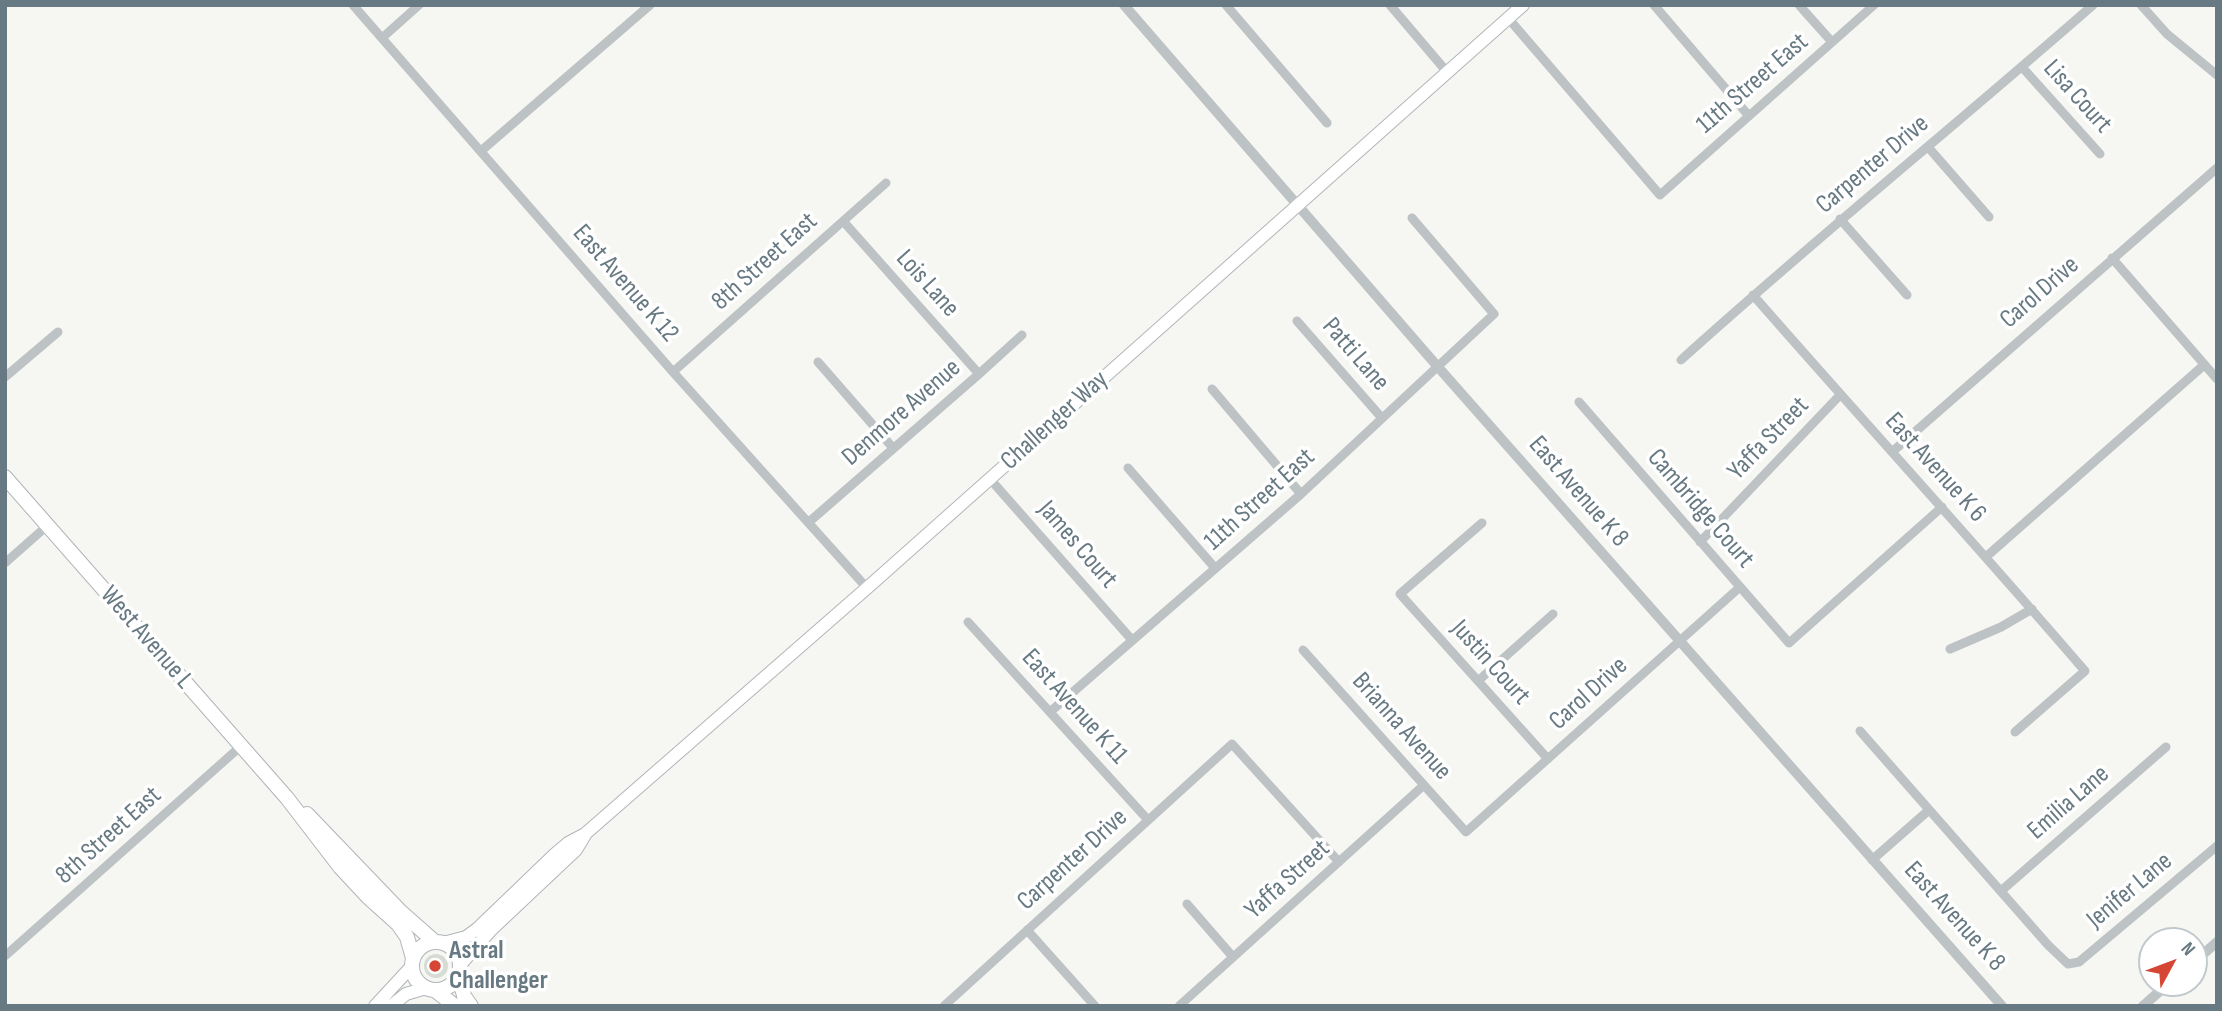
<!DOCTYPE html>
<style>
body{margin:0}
#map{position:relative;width:2222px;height:1011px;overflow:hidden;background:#f6f6f3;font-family:"Sofia Sans Condensed",sans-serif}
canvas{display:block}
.frame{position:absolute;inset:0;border:7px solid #677982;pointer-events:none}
.north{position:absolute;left:2138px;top:927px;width:70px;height:70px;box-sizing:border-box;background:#fff;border:2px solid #c2c9cd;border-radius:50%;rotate:49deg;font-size:19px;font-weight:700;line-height:28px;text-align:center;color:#677982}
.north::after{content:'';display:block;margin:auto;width:24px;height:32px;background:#d54634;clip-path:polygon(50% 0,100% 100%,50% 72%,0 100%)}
</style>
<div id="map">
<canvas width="2222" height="1011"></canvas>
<div class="frame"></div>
<div class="north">N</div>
</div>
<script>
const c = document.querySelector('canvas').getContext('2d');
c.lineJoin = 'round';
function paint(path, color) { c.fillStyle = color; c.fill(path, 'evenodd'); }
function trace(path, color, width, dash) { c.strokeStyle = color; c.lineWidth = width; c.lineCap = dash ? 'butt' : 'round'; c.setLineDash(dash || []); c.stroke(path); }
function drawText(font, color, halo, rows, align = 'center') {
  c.font = font + ' "Sofia Sans Condensed",sans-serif'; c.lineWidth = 7; c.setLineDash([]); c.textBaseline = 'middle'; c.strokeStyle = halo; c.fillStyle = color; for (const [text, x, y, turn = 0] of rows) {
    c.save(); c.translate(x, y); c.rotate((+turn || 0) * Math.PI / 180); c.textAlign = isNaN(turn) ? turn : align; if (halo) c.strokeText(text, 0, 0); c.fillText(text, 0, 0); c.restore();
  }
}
const green = new Path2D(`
 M424 966a12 12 0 1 1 24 0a12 12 0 1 1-24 0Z`);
const minor = new Path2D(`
 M353,5l320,367 194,216
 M1226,5l101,118
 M1390,5l57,67
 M1654,5l95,111
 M1799,5l33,37
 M2141,5l26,29 50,41
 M1508,18l152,177 214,-190
 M382,38l37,-33
 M2022,67l78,87
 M1928,147l61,70
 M481,151l169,-146
 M1840,219l67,76
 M843,221l136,153
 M2112,258l105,121
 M1753,295c110,126 223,249 332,376l-70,61
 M1297,321l84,96
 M1681,360c135,-122 275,-235 412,-355
 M818,362l75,86
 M673,372l213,-189
 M5,377l53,-45
 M1212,389l89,105
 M1579,402l210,241 153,-136
 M1892,452l325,-284
 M1128,468l87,100
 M990,479l142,161
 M809,522l170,-148 43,-39
 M1482,523l-82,71 148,165
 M1700,542l140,-147
 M1987,556l217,-191
 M5,563l43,-38
 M968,622l180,198
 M1950,649l51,-22 31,-18
 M1303,650l163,182 274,-245
 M1478,681l75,-67
 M1050,712l251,-218 193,-180 -82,-96
 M1860,731l188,214 20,19 11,-2 138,-116
 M1872,860l57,-50
 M2001,891l165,-144
 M1187,904l46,53
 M1027,930l68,76
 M5,956l236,-210
 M944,1006l288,-262 107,118
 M1179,1006l245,-221`);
const tertiary = new Path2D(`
 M1124,5l314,362 564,639
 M2194,962l23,-20
 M2143,1006l26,-23`);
const secondary = new Path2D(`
 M443,943l23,-6 11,-8 78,-75 13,-11 17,-9 282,-246 656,-583
 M460,965l30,-34 86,-81 9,-15
 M375,1006l37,-40
 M391,1006l15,-12 20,-6`);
const primary = new Path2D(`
 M5,477l282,321 53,69 28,30 30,27 9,13 6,21
 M307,814l94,98 34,30
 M412 966a24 24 0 1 1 48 0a24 24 0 1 1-48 0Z
 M459,974l5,22 7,10
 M436,991l19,15`);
const markers = [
 [435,966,7,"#d54634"]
];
const streetNames = [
 ["11th Street East",1753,84,-41],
 ["Lisa Court",2077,97,48],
 ["Carpenter Drive",1873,165,-40],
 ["8th Street East",765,262,-42],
 ["East Avenue K 12",625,284,49],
 ["Lois Lane",927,284,48],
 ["Carol Drive",2040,293,-41],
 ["Patti Lane",1355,355,49],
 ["Denmore Avenue",902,413,-41],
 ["Challenger Way",1055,421,-42],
 ["Yaffa Street",1769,439,-46],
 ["East Avenue K 6",1935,468,48],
 ["East Avenue K 8",1578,492,49],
 ["11th Street East",1260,500,-42],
 ["Cambridge Court",1700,509,49],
 ["James Court",1077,545,49],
 ["West Avenue L",146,638,49],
 ["Justin Court",1490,663,48],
 ["Carol Drive",1589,694,-42],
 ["East Avenue K 11",1074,707,48],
 ["Brianna Avenue",1401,727,48],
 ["Emilia Lane",2069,803,-41],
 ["8th Street East",109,836,-42],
 ["Carpenter Drive",1073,860,-42],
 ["Yaffa Street",1288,880,-42],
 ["Jenifer Lane",2130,891,-40],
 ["East Avenue K 8",1954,917,48]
];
const poiNames = [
 ["Astral",449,951],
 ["Challenger",449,981]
];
paint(green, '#d6dbd3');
trace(secondary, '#b0b6ba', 14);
trace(primary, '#afb5b8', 16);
trace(minor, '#bdc2c5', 9);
trace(tertiary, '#bdc2c5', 10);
trace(secondary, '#fff', 12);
trace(primary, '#fff', 14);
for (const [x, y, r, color] of markers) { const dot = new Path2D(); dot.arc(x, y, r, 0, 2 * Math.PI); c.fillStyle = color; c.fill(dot); trace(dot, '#fff', 2.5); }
drawText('26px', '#677982', '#fff', streetNames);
drawText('bold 26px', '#677982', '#fff', poiNames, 'left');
</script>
